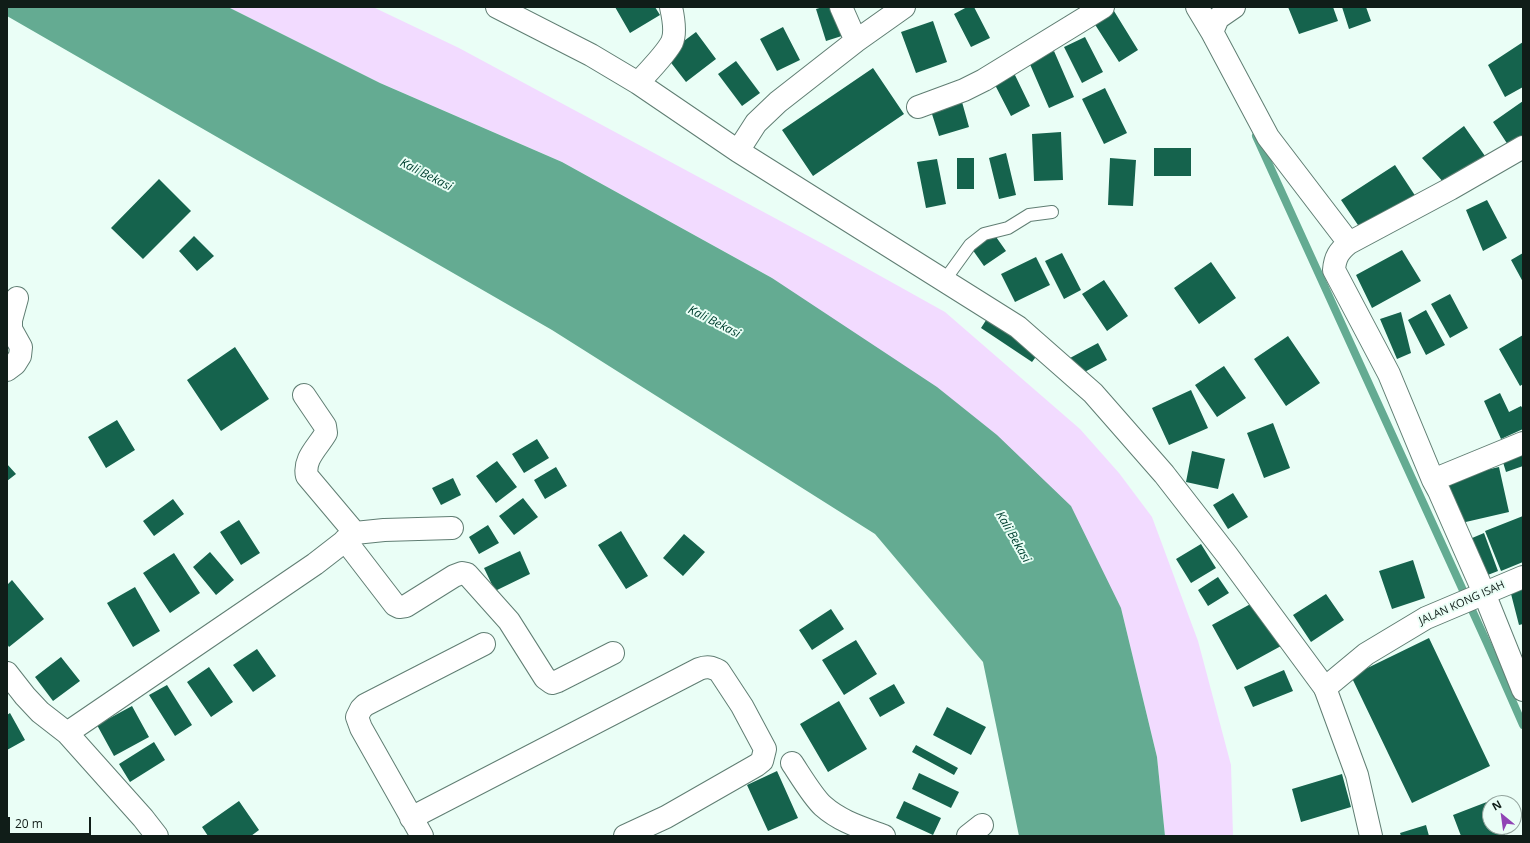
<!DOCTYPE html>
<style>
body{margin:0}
#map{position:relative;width:1530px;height:843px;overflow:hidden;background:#eafef6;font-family:"Open Sans",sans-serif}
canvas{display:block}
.frame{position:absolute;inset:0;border:8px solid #101d18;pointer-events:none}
.north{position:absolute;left:1482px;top:795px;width:40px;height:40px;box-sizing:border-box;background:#eafef6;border:1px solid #93a49d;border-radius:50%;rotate:331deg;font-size:11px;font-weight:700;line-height:16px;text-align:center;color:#101d18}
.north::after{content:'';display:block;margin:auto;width:14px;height:18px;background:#9044b5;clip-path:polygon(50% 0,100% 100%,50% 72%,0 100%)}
.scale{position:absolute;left:8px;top:817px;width:83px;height:18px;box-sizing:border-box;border:2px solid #101d18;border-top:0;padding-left:5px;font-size:12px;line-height:14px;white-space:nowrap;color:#101d18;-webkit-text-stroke:3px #eafef6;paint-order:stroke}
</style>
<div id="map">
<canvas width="1530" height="843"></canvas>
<div class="frame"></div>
<div class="north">N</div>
<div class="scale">20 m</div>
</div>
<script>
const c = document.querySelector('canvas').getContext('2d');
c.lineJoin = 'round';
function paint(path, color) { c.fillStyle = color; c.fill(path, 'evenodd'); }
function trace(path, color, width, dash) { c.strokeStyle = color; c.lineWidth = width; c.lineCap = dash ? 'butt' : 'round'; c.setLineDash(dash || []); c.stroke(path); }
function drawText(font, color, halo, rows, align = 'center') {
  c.font = font + ' "Open Sans",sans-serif'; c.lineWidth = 4; c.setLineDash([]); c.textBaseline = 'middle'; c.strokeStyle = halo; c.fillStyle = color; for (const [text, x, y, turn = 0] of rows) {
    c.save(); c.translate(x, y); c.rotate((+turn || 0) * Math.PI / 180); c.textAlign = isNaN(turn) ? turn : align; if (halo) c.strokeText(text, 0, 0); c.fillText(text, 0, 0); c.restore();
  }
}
const green = new Path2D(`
 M228,7h145l86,41 364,196 122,68 135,117 39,44 33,44 46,124 33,124 2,71h-68l-8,-79 -36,-149 -349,-330 -210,-116 -182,-79z`);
const water = new Path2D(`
 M7,7h221l152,76 182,79 210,116 165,109 60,48 74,71 50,102 36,149 8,79h-146l-36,-174 -108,-128 -323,-204 -545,-314z`);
const stream = new Path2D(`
 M1256,136l231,507 36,82`);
const building = new Path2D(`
 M615,7h40l5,8 -30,18z
 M823,7h16l9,27 -22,7 -10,-32z
 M967,7h7l16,31 -19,9 -17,-33z
 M1288,7h45l5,14 -39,13z
 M1342,7h24l5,14 -22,8z
 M1114,11l24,39 -19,12 -25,-39z
 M933,21l14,41 -31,11 -15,-41z
 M783,27l17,33 -23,11 -17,-32z
 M696,32l20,27 -30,23 -21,-27z
 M1085,37l18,35 -21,11 -18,-36z
 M1523,42v45l-18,10 -17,-32z
 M1054,51l20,46 -25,11 -20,-46z
 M736,61l24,32 -18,13 -24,-32z
 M873,68l31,46 -91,62 -31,-46z
 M1014,73l16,33 -19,10 -17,-33z
 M1105,88l22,45 -23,11 -22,-45z
 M1523,101v38l-13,9 -17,-26z
 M962,102l7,25 -30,9 -8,-25z
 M1464,126l21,30 -41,27 -22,-25z
 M1061,132l2,48 -29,1 -2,-47z
 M1154,148h37v28h-37z
 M1006,153l10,42 -17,4 -10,-41z
 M957,158h17v31h-17z
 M1110,158l26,2 -3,46 -25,-1z
 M937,159l9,45 -20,4 -9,-46z
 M1395,165l21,32 -54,34 -21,-31z
 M159,179l32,32 -48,48 -32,-31z
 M1487,200l20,38 -24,13 -17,-41z
 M994,234l12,17 -22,15 -12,-17z
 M194,236l20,20 -17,15 -18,-20z
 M1402,250l19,31 -49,27 -16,-33z
 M1062,253l19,37 -17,9 -19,-38z
 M1523,253v29l-12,-22z
 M1036,257l14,28 -35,17 -14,-28z
 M1211,262l25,36 -37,26 -25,-36z
 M1104,280l24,36 -21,15 -25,-37z
 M1450,294l18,34 -18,10 -19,-34z
 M1426,310l19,35 -19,10 -18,-35z
 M1401,312l10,41 -14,6 -17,-40z
 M990,314l51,36 -9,12 -51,-34z
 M1523,335v49l-3,2 -21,-37z
 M1288,336l32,47 -34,23 -32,-47z
 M1098,343l9,17 -28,15 -9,-17z
 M235,347l34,52 -48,32 -34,-51z
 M1224,366l22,32 -29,19 -22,-32z
 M1191,390l17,38 -39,17 -17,-37z
 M1500,393l9,19 12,-6 2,3v20l-22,10 -17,-38z
 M117,420l18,30 -29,18 -18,-31z
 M1273,423l17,45 -26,10 -17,-45z
 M537,439l12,19 -25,15 -12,-19z
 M1192,451l33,8 -7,30 -32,-7z
 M1523,452v14l-17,6 -4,-13z
 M497,461l20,26 -21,16 -20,-27z
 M7,464l9,10 -9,7z
 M556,467l11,19 -22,13 -11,-19z
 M1499,467l10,45 -52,12 -10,-45z
 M453,478l8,17 -20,10 -9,-17z
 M1233,493l15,24 -20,12 -15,-24z
 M523,498l15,19 -24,18 -15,-19z
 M173,499l11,15 -30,22 -11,-15z
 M1523,516v46l-22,9 -16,-40z
 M239,520l21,33 -19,12 -21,-33z
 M488,525l11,18 -20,11 -10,-17z
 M621,531l27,45 -22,13 -28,-44z
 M1484,533l14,38 -18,7 -15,-37z
 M684,534l21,18 -22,24 -20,-18z
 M1201,544l15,24 -25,15 -15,-24z
 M520,551l10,23 -35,17 -11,-23z
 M210,552l24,28 -18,15 -23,-28z
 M174,553l26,40 -30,20 -27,-40z
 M1413,560l12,38 -33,11 -13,-38z
 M1218,577l11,16 -21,13 -10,-16z
 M12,580l32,39 -35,28 -2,-3v-59z
 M1523,586v38l-4,1 -9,-35z
 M135,587l25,44 -27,16 -26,-44z
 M1326,594l18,26 -33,22 -18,-27z
 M1256,601l25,45 -44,24 -25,-45z
 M831,609l13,20 -32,21 -13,-20z
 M1429,638l61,128 -78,37 -61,-127z
 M856,640l21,34 -33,21 -22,-35z
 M257,649l19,27 -23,16 -20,-27z
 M61,657l19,24 -27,20 -18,-24z
 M209,667l24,35 -22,15 -24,-35z
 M1284,670l9,21 -40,16 -9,-20z
 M894,684l11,19 -25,14 -11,-19z
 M167,685l25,40 -17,11 -26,-41z
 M839,701l28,48 -39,23 -28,-48z
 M132,706l17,31 -35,19 -17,-31z
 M947,707l39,20 -15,28 -38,-20z
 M10,713l15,27 -18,10v-35z
 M154,742l11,18 -35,22 -11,-18z
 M916,745l42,23 -4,7 -42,-23z
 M777,771l21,47 -30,13 -21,-46z
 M919,773l40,19 -8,16 -39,-19z
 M1342,774l9,33 -50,15 -9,-33z
 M1492,800l1,3h-3v24h12l3,8 -3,1h-41l-8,-21z
 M239,801l20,29 -8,6h-43l-6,-9z
 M904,801l37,17 -8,17 -37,-17z
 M1426,825l3,11h-28l-1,-3z`);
const lane = new Path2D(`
 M944,281l26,-36 14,-11 24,-6 21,-13 23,-3`);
const street = new Path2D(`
 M497,7l94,48 47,28 100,68 280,176 75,66 71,81 63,81 98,133
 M841,7l15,34
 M1197,7l15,25 6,-14 16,-11
 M1212,32l56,105 81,106
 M638,83c9,-10 28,-29 34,-41 4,-9 1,-26 -1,-35
 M918,107l46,-17 20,-10 119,-73
 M1523,147l-73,42 -101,54c-10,8 -14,14 -15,27l55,104 44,106 6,11 45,102 39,97
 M738,151l18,-28 22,-21 78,-61 48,-34
 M7,370l8,-6 5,-8 1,-9 -10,-18v-9l6,-22
 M304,395l21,31 1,7c-8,14 -23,26 -19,43l48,57
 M1433,480l90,-37
 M345,540l50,65 4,2 7,-1 48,-30 8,-3 5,1 42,47 36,57 7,5 6,-2 55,-28
 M7,673l18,23 15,16 27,21 76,85 14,18
 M67,733l248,-169 40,-31 29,-3 68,-2
 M792,763c8,12 21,34 31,43 18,16 40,22 61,30
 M411,818l288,-149c8,-3 13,-2 20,2l23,35 23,43 -3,12 -5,4 -91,52 -41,19
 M422,836l-61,-108 -4,-11 4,-8 4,-4 119,-61
 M968,836l14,-11`);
const secondary = new Path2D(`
 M1371,836l-14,-61 -32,-87 41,-34 60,-36 97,-41`);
const streetNames = [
 ["JALAN KONG ISAH",1462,603,-24]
];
const waterNames = [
 ["Kali Bekasi",426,175,27],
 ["Kali Bekasi",714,322,27],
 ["Kali Bekasi",1013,537,60]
];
paint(green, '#f2dbff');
paint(water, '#64ab92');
trace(stream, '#64ab92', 8);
paint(building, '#15634d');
trace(lane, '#607e73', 14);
trace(street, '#607e73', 24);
trace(secondary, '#607e73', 24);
trace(lane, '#fff', 12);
trace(street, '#fff', 22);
trace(secondary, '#fff', 22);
drawText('11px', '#101d18', '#eafef6', streetNames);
drawText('italic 12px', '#004030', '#eafef6', waterNames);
</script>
